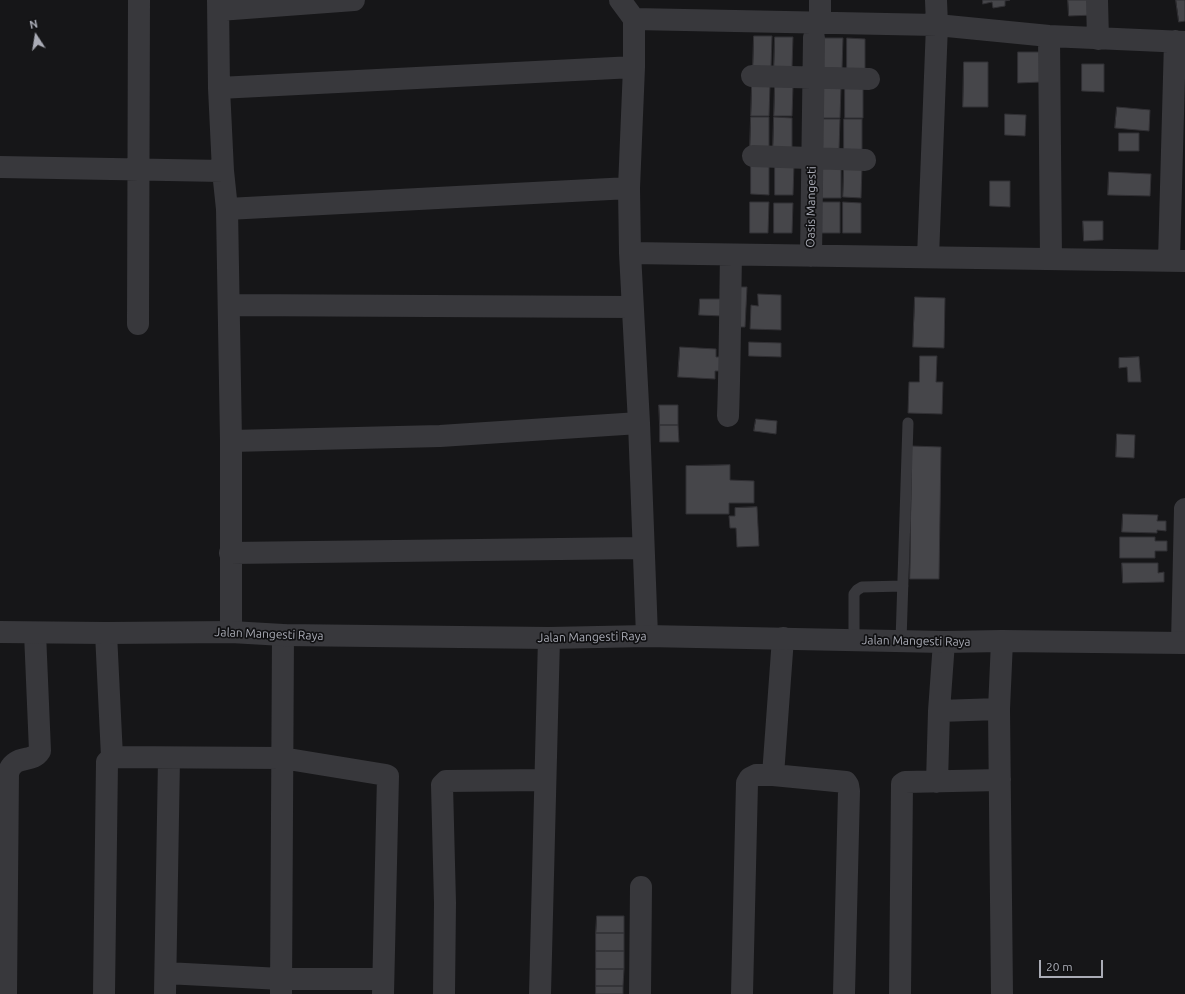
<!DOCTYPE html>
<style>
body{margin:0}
#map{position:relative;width:1185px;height:994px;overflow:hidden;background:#161618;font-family:Ubuntu,sans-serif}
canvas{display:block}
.north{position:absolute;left:16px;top:16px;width:40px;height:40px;-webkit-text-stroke:3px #111113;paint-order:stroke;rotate:348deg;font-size:11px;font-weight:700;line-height:16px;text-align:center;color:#aaacb6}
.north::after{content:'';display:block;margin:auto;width:14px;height:18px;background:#aaacb6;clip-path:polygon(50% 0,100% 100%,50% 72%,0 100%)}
.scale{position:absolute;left:1039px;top:960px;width:64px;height:18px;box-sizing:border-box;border:2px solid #aaacb6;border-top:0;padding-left:5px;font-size:12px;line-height:14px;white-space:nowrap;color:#aaacb6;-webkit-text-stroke:3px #111113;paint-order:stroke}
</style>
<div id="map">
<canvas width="1185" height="994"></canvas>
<div class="north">N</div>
<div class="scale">20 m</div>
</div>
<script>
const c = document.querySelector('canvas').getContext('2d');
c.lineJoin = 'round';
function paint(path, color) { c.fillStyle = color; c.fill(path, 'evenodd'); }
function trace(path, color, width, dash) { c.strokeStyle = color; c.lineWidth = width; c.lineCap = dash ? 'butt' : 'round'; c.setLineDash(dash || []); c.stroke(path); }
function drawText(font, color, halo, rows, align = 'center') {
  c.font = font + ' Ubuntu,sans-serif'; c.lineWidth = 3.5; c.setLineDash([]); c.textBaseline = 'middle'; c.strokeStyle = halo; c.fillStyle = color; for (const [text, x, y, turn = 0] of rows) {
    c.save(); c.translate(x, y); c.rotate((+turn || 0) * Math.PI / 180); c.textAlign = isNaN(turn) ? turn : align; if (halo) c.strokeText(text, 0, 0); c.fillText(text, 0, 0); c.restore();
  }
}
const building = new Path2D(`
 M983,0h27l-5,1v5l-12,2 -1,-6 -9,2z
 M1068,0h25l1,15 -25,1z
 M1176,0h9v21l-6,1z
 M754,36h18l-1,31h-18z
 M775,37h18l-1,30h-18z
 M824,38h19l-1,31h-18z
 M847,38l18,1v30h-18z
 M1018,52h22l1,30 -23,1z
 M964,62h24v45h-25z
 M1082,64h22v28l-22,-1z
 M752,85h18l-1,31h-18z
 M775,85l18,1 -1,30h-18z
 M823,87h18l-1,31h-18z
 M845,87l18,1v30h-18z
 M1117,107l33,3 -1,21 -34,-3z
 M1005,114l21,1 -1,21 -20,-1z
 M751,117h18v31h-19z
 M774,117l18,1v30h-19z
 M822,119h18l-1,31h-18z
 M844,119h18v31h-18z
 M1119,133h20v18h-20z
 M751,164h18v31l-18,-1z
 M775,164h19l-1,31h-18z
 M823,167h18v31h-19z
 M844,167h18l-1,31 -18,-1z
 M1109,172l42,2 -1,22 -42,-1z
 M990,181h20v26l-20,-1z
 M750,202h19l-1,31h-18z
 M822,202h18v31h-18z
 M843,202l18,1v30h-18z
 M774,203h19l-1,30h-18z
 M1083,221h20v19l-19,1z
 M735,287h12l-2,40h-12z
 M758,294l23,1v35l-31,-1 1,-24 7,1z
 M915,297l30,1 -1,50 -31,-1z
 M700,299h23l-1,17 -23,-1z
 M749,342l32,1v14l-32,-1z
 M680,347l36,2v8h6l-1,14h-6v8l-37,-2z
 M920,356h17l-1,26h7l-1,32 -34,-1 1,-31h10z
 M1139,357l2,25h-13l-1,-15 -8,1v-10z
 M659,405h19v20h-18z
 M756,419l21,2 -1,13 -22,-3z
 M660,425h18l1,17h-19z
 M1117,434l18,1 -1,23 -18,-1z
 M912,446l29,1 -2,132h-29z
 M730,465v15l24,1v22h-25v11h-43v-48z
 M757,507l2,39 -22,1 -1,-19h-6l-1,-12h6v-8z
 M1123,514l35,1 -1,6h9v10l-9,-1v3l-35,-1z
 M1120,537h35v4h12v10h-12v7h-35z
 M1122,563h36v10l6,-1v10l-41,1z
 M597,916h27v17h-28z
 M596,933h28v18h-28z
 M596,951h28v18h-28z
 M596,969h28l-1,17h-27z
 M596,986h27v8h-27z`);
const service = new Path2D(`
 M854,640v-46l3,-4 5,-3 41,-1
 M901,641l7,-218`);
const minor = new Path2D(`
 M218,0l1,88 4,83 4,38 4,232v191
 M620,0l14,19
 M1097,0l1,39
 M219,10l135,-10
 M820,23v-23
 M1049,36l2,223
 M752,76l117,3
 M219,88l415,-21
 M753,156l112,4
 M0,167l223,4
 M227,209l402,-21
 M630,253l555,8
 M811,256l3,-218
 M928,257l9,-232 -1,-25
 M1169,260l6,-219
 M229,305l403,2
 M138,324l1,-324
 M728,416c2,-53 2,-107 3,-161
 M231,441l209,-5 199,-13
 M230,553l413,-5
 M106,633l6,124
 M647,636l-8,-213 -9,-170 -1,-65 5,-121v-48l303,6 112,11 136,6
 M1182,643l3,-134
 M939,711l60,-2
 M773,775l10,-137
 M937,782l2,-71 5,-69
 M166,973l115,6h102
 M6,994l2,-221c7,-20 24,-9 32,-22l-5,-118
 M104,994l3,-232 5,-5 170,1 104,17 2,1 -5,218
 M165,994l4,-236
 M281,994l2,-359
 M444,994l1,-91 -3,-118 4,-4 99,-1
 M540,994l9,-356
 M640,994l1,-107
 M742,994l5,-211 3,-5 6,-3h17l73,7 2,3 1,6 -5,203
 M900,994l2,-210 3,-2 95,-2
 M1002,994l-3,-285 3,-68`);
const tertiary = new Path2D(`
 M0,632l106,1 125,-1 52,3 266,3 98,-2 297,6 58,-1 183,2`);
const streetNames = [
 ["Oasis Mangesti",811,207,-89],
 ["Jalan Mangesti Raya",269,634,2],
 ["Jalan Mangesti Raya",592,637,-1],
 ["Jalan Mangesti Raya",916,641,1]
];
paint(building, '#46464a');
trace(building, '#313034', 1);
trace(service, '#38383c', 11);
trace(minor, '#38383c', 22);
trace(tertiary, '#38383c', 22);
drawText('12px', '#aaacb6', '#111113', streetNames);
</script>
